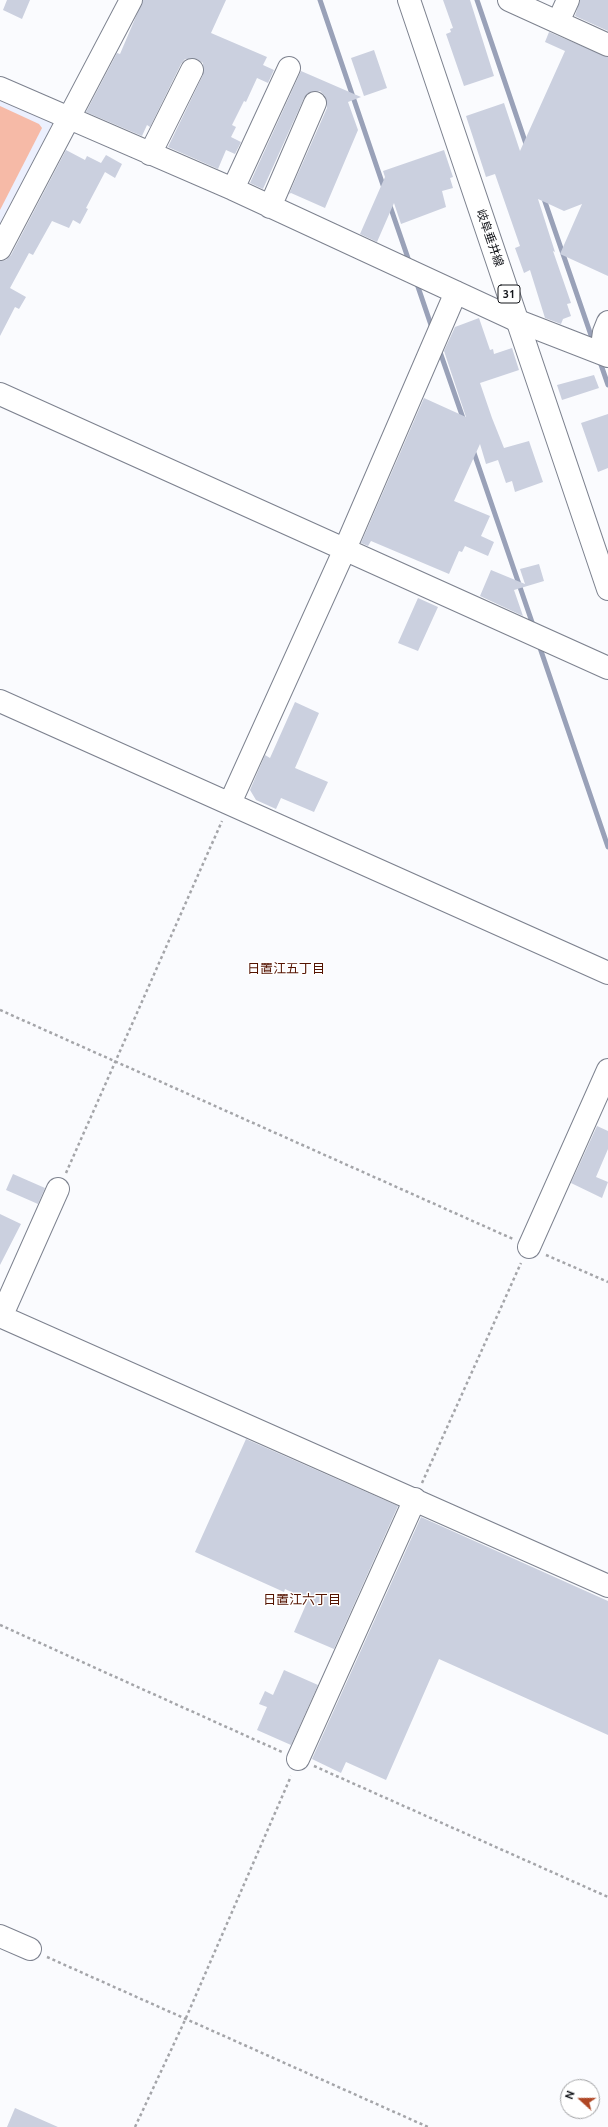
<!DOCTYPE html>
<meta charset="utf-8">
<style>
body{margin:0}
#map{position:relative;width:608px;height:2127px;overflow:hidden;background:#fafbfe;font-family:Ubuntu,sans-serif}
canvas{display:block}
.north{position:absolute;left:560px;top:2079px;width:40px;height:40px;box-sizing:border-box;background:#fff;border:1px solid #a1a2a4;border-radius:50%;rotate:291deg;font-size:11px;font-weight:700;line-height:16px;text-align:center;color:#14161b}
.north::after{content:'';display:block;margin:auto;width:14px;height:18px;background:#af4725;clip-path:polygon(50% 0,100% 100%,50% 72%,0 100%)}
</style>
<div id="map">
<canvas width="608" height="2127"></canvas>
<div class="north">N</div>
</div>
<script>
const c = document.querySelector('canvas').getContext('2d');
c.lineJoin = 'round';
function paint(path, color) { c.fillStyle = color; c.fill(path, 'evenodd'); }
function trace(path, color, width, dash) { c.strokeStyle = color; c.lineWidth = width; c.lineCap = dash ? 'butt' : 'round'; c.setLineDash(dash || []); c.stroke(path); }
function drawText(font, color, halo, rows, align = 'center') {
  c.font = font + ' Ubuntu,"Noto Sans JP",sans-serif'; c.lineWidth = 3; c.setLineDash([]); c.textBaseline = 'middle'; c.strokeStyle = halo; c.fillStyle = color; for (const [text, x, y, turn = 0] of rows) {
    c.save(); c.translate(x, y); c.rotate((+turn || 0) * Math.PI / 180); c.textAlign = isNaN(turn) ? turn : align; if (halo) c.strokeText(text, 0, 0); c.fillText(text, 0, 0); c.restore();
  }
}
const built = new Path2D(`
 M0,92l48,22 5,11 -53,102z`);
const green = new Path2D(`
 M0,106l39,18 3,4 -42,82z`);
const stream = new Path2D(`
 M320,0l64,188
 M477,0l50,147
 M543,196l51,148
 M389,203l21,61
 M416,281l16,47
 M439,349l25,72
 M599,359l9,26
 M473,450l61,178
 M539,645l69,202`);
const building = new Path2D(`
 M7,0h23l-8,19 -19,-9z
 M143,0h83l-15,33 56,24 -4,8 11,5 -6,13 -11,-5 -11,24 -2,-1 -12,24 4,2 -5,10 10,5 -6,12 -9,-4 -8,19 -50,-22 35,-72v-12l-6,-4h-12l-4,5 -31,63 -3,-2 -5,11 -56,-24 31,-59 3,1z
 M443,0h27l24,76 -30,10 -18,-52 5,-2 -1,-3 3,-1z
 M580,0h28v31l-33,-15z
 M549,32l59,25v219l-48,-22 22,-50 -18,7 -26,-12 17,53 -2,-1 18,52 -4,1 4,12 -8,3 -2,5 -16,-6 -15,-48 -6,3 -9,-25 5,-2 -25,-72 -9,3 -20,-61 38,-13 16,48 45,-100 -20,-9z
 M374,50l13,38 -23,8 -13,-38z
 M301,71l60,26 -13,5 10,28 -33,78 -34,-15 -2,1 38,-86 -2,-12 -5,-5 -12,2 -4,5 -41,91 -13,-6z
 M66,150l19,10 2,-4 14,7 5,-8 16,9 -7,14 -10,-6 -19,36 2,1 -8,15 -7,-4 -4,8 -17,-7 -19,34 -4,-2 -19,35 16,9 -7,12 -4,-2 -15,29v-75l6,-1 5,-5z
 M444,150l9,27 -3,1 3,10 -11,3 4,16 -45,17 -7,-21 -17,39 -17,-8 25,-57 -2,-6z
 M479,318l11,32 3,-1 1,5 18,-6 7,22 -39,13 12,35 12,30 25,-7 14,41 -28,10 -3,-11 -6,2 -8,-23 -12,4 -6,-20 -26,57 36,15 -9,20 13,6 -6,14 -23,-10 -3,6 -3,-1 -10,23 -78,-33 -3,5 -7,-3 63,-145 42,19 -22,-66 11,-24z
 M594,375l5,13 -37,12 -5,-15z
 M608,414v54l-10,4 -17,-49z
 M539,564l5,17 -30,9 9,26 -43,-20 11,-26 34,14 -5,-15z
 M418,598l20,9 -20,44 -20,-8z
 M295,702l24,11 -24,55 33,14 -14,30 -33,-14 -5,11 -20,-9 -6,-10 15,-35 5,3z
 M597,1126l11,5v18l-12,28 12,5 -6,16 -31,-15z
 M13,1174l32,14 -7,16 -32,-14z
 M0,1214l21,10 -21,41z
 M246,1439l152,67 -64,143 -40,-17 14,-32 -23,-11 -1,3 -89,-40z
 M421,1517l187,84v134l-169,-76 -53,121 -40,-18 -5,11 -29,-14z
 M284,1670l34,15 -27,60 -34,-15 10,-23 -8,-3 6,-13 8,4z
 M15,2108l43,19h-51z`);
const path = new Path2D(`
 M0,1010l513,229
 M66,1173l156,-352
 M546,1255l62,27
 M422,1483l99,-220
 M0,1625l282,127
 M314,1766l294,131
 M47,1957l381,170
 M135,2127l51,-109 105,-242`);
const minor = new Path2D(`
 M509,0l99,45
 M558,22l10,-22
 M0,88l233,101 285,132 90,35
 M150,154l42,-84
 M233,189l56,-121
 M270,207l45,-104
 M0,249l131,-249
 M601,353l3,-21 4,-10
 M0,394l608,274
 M0,701l608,272
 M230,803l115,-254 111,-257
 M529,1247l79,-177
 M0,1316l608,270
 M1,1317l57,-128
 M298,1759l117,-260
 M0,1936l30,13`);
const major = new Path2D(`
 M409,0l199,589`);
const shields = [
 [509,294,22]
];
const shieldNames = [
 ["31",509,294]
];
const streetNames = [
 ["岐阜垂井線",490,238,71]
];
const neighbourhoodNames = [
 ["日置江五丁目",286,969],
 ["日置江六丁目",302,1600]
];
paint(built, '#ecf0fe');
paint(green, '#f6baa7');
trace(stream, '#99a1b8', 5);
paint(building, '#cbd0df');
trace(minor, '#7d828f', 24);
trace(major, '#7d828f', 24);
trace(path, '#a4a5a9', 2.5, [3, 3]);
trace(minor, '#fff', 22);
trace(major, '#fff', 22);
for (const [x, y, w] of shields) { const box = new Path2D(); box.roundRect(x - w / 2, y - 9, w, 18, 3); c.fillStyle = '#fff'; c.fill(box); trace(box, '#14161b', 1); }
drawText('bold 11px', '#14161b', null, shieldNames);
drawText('12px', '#14161b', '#fff', streetNames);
drawText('13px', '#541300', '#fff', neighbourhoodNames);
</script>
